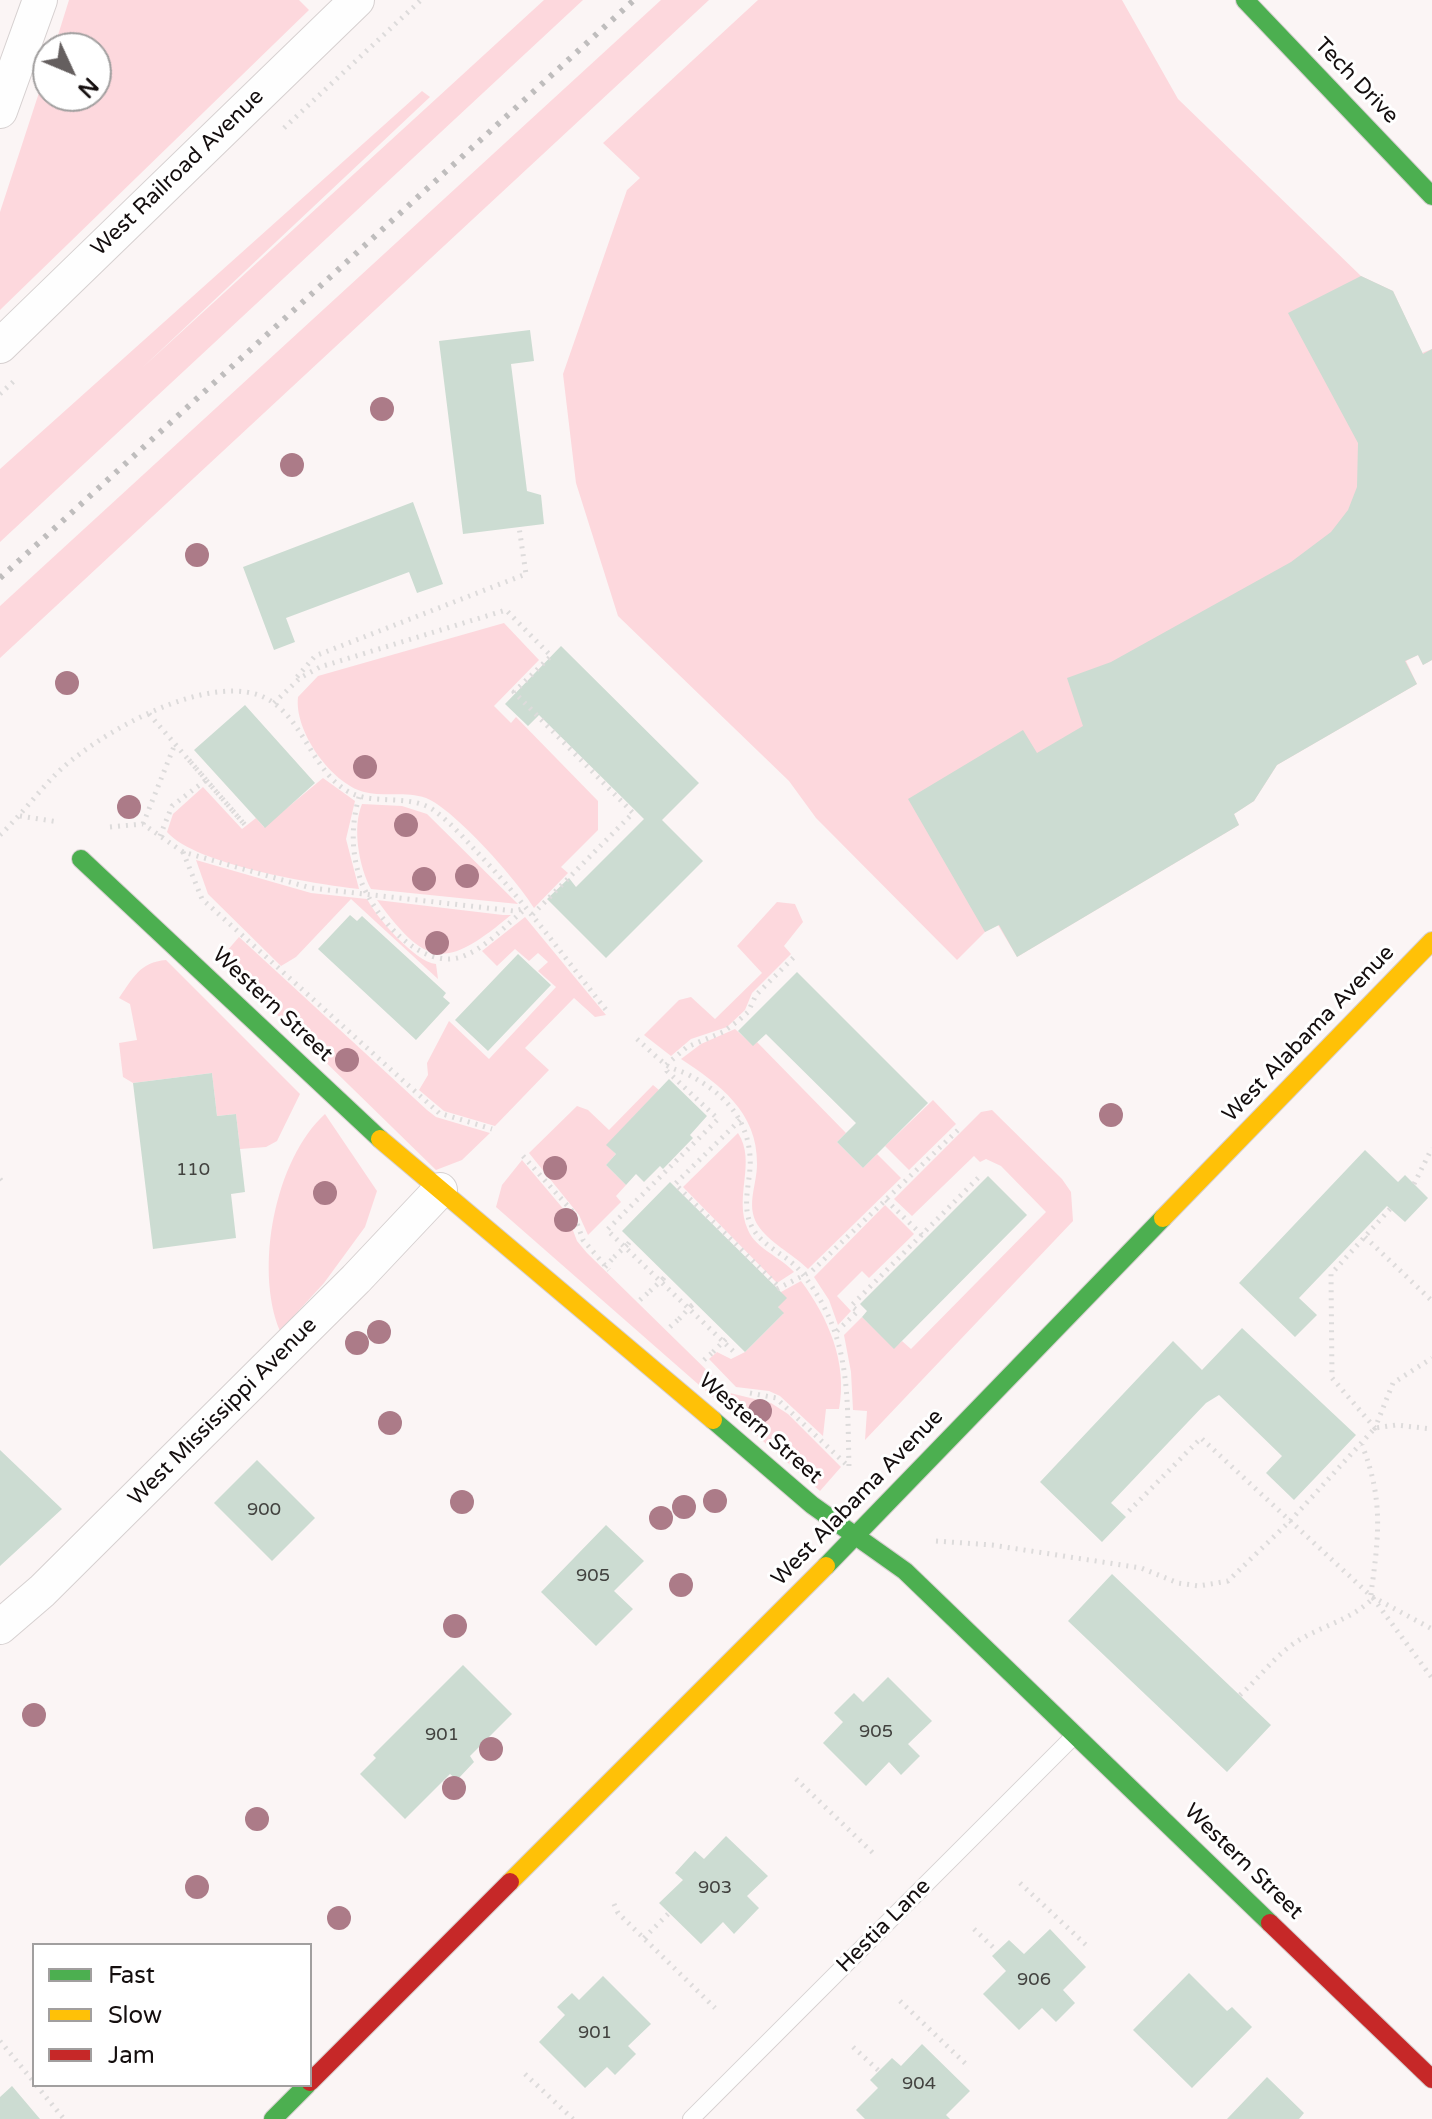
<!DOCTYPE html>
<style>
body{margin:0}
#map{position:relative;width:1432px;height:2119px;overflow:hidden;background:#fbf5f5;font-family:"Varela Round",sans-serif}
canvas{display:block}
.legend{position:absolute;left:32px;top:1943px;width:280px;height:144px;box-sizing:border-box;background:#fff;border:2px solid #a19f9f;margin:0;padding:10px 14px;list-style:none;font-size:24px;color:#140e0e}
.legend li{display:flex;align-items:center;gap:16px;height:40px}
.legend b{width:40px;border:2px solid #a19f9f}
.north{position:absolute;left:32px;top:32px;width:80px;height:80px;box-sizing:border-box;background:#fff;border:2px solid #a19f9f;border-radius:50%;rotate:134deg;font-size:22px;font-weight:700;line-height:32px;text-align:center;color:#140e0e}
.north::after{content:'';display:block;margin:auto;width:28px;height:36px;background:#655f5f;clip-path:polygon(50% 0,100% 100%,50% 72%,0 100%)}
</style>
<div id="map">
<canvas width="1432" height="2119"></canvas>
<ul class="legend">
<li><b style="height:10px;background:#4caf50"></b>Fast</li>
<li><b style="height:10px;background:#ffc107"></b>Slow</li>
<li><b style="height:10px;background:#c62828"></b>Jam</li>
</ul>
<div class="north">N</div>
</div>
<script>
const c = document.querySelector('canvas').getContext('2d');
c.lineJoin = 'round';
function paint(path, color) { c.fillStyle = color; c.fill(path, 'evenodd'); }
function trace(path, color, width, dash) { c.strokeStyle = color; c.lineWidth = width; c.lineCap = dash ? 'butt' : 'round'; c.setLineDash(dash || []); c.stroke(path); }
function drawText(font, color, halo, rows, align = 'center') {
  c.font = font + ' "Varela Round",sans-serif'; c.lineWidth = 6; c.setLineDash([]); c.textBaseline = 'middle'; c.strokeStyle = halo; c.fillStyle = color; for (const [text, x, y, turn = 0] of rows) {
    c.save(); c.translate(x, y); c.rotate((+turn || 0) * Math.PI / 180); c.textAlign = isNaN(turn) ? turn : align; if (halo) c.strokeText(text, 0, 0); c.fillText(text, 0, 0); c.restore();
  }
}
const green = new Path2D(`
 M69,0h230l10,10 -309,300v-98l48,-147v31h48v-48h-42z
 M544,0h39l-583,542v-73l422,-378 8,6 -288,271z
 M661,0h48l-709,658v-52z
 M758,0h364l56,99 183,177 32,15 29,62 10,-4v311l-9,5 -5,-10 -12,6 11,23 -140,81 -23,36 -20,13 5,11 -222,132 -19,-32 -13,7 -28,28 -141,-142 -27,-37 -171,-165 -42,-133 -13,-109 64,-184 13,-12 -37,-35z
 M504,623l35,37 -45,46 17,17 5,-6 82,84v29l-37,37 7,6 -34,35c-16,-27 -80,-99 -108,-110 -20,-7 -42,-1 -62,-6 -33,-9 -70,-61 -66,-95l20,-21z
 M323,778l32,23 -9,38 13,50c-44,-5 -163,-24 -192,-57l6,-18 30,-27 39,42 14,-11 8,9z
 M362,804l40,2 25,8 91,90 -147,-15c-12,-22 -19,-61 -9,-85z
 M196,860l115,33 56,6c10,19 48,63 69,65l2,15 -87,-80 -55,58 -15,9 -73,-72z
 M377,900l126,15h8c-64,53 -83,55 -134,-15z
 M777,902l18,2 8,18 -19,24 7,8 -39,39 -7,17 -18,17 -36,12 -20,17 -27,-21 35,-35 12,-3 24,22 47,-46 -25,-27z
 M525,917l81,98 -11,2 -21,-19 -49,50 24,22 -54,56 -51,-15 -25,-21 9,-15 -1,-12 22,-42 40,38 67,-72 -18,-16 10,-9 -10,-9 -9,8 -14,-12 -18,17 -15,-15z
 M239,937l188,173 9,7 54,16 -28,27 -26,10 -216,-211z
 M166,960l134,134 -23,47 -11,6 -26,2 -4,-35 -19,2 -5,-43 -79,10 -10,-6 -4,-34 18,-3 -7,-36 -11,-6c14,-20 21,-36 47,-38z
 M735,1029l18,16 4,-3 89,91 -9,9 26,26 14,-14 24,24 -93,91c-15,-15 -40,-27 -51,-45 -11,-20 0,-39 0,-60 1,-52 -38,-80 -76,-105l20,-15z
 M653,1085l6,5 -52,55 9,9 -10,11 20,20 -10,11 5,6 -33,33 -9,-20 -50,-62 48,-47 11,4 21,20z
 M933,1100l23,24 -47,46 -24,-24z
 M992,1110l70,69 9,13 2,29 -208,219 2,-29 -14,-1 -2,-38 -7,-37 18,-18 32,31 8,-7 9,8 135,-137 -45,-46 -15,-7 -6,3 -6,-6 -62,60 -18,-17 87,-87z
 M325,1114l52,77 -12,36 -41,56 -44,48c-26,-62 -5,-172 45,-217z
 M738,1133c19,29 -5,64 10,97 8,19 33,27 46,42l-17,11 -94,-96z
 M522,1160l44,52 11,29 10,12 143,140 41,10 17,11 53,53 -21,24 -324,-284 6,-22z
 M885,1205l29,29 -45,44 -7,-7 -25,25 14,15 -13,14 -9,-25 -15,-23z
 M801,1281c27,36 47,82 38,128h-13l-3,27 -43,-40 -11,-5 -33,-4 -27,-28 8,-7 14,7 14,-7 38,-38 -5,-7 3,-15z`);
const building = new Path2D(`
 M1361,276l32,15 30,63 9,-5v311l-9,5 -5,-10 -13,6 12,23 -140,81 -23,36 -20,13 5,11 -222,132 -18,-32 -14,7 -77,-133 115,-69 14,23 46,-27 -16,-48 44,-16 180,-100 40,-30 17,-22 9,-23 1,-44 -70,-130z
 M530,330l4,31 -23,3 16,127 14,4 3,29 -81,10 -24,-193z
 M413,502l30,82 -26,9 -8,-21 -123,46 9,24 -21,8 -31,-83z
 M561,646l138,137 -37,37 41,41 -97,97 -59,-59 22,-21 7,9 68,-68 -105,-104 -11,11 -23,-22z
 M245,705l70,78 -50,45 -71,-78z
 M350,915l7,6 5,-5 84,77 -3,4 7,6 -34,37 -98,-91z
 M518,954l33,31 -63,66 -33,-31z
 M797,972l131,131 -65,65 -26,-26 19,-19 -90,-89 -13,12 -15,-15z
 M212,1073l5,43 19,-2 9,78 -14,2 5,44 -83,11 -20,-166z
 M669,1079l38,37 -17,19 3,3 -30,31 -3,-3 -16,16 -8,-8 -10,11 -20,-20 10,-11 -10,-9z
 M1365,1150l33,32 7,-7 23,23 -23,24 -18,-16 -88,92 18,17 -22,22 -56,-54z
 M988,1176l39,39 -133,134 -32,-32 5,-6 -7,-7z
 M670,1182l117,116 -9,9 6,6 -39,39 -123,-121z
 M1242,1328l114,107 -62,65 -28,-27 16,-17 -63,-61 -13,8 -95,100 15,14 -24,25 -62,-60 133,-141 29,29z
 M0,1450l62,59 -62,57z
 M257,1460l58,58 -43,43 -58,-58z
 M606,1525l38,36 -30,30 19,18 -37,37 -55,-54z
 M1112,1574l159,151 -44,47 -159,-151z
 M463,1665l49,49 -42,42 4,6 -17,18 -7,-6 -45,45 -45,-45 16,-16 -3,-3z
 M888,1677l44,44 -24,23 12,12 -19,19 -12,-13 -23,24 -43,-43 20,-21 -9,-9 20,-20 9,9z
 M726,1836l42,40 -21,20 12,12 -25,26 -11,-12 -22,22 -42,-41 24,-23 -8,-7 20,-22 9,8z
 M1050,1929l36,38 -23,23 12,13 -19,19 -14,-14 -23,22 -36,-36 23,-23 -14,-15 17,-16 15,14z
 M1189,1973l38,38 5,-4 20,20 -60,61 -59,-58z
 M603,1976l48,48 -23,22 8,8 -21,21 -8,-8 -22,21 -46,-46 26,-27 -8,-8 15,-14 7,7z
 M922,2044l48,47 -24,24 4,4h-85l-9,-9 22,-22 -8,-8 22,-22 9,8z
 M1267,2077l37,36 -5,6h-72z
 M12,2086l28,33h-40v-22z`);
const path = new Path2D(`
 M284,128l137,-128
 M0,394l14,-13
 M297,677l18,-21 211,-82 -7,-47
 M274,703l26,-25 20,-11 186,-57 45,46 -37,36 119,121 -102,103
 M149,714l97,112
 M359,797c-8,28 -8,56 2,84 13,35 59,89 100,76 24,-8 45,-32 64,-48
 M20,816l39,6
 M143,824l32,-80
 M110,827l33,-3 40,28 128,36 203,23 12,-3
 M0,835c19,-18 35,-39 53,-58 40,-42 163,-112 218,-76 33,22 41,66 73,88 26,18 62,4 88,20 16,11 31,28 44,42 48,50 88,106 131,160
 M160,836l12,-30 34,-26
 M183,852l19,47 237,214 53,16
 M637,1039c9,8 18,17 28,25 6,5 14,6 22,10 34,17 60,42 63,82 2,24 -10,48 2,71 10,20 36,28 49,45 50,62 46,119 48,195
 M740,1120l-65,64 104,103
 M523,1156l50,56 10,28 26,30
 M0,1179l3,4
 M1414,1184l18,-36
 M886,1200l36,35
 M1390,1209l-59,65 1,104 43,50 18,-45 39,-25
 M1365,1237l67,64
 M628,1244l3,-4
 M605,1267l9,-10
 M663,1279l3,-4
 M777,1289l35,-18 148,-143
 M640,1300l10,-9
 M691,1306l4,-3
 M670,1327l9,-8
 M837,1331l21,-20 -7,-5 128,-129
 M733,1351l-126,-121 111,-111 -51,-48 -1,-6 21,-18 36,-15 15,-11 10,-9 8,-17 38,-38
 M704,1360l9,-8
 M750,1393l26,5 72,68
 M1129,1511l72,-73 170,158 61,33
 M936,1541l56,4 149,23 37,15 21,3 29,-5 62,-60 85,-93 21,-3 36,4
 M1373,1598l59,80
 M1240,1695c17,-15 31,-34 49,-48 26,-20 57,-24 81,-46 8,-60 15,-98 -8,-156
 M796,1779l77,74
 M1020,1883l66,62
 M614,1904l4,9 97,95
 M974,1929l23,22
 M644,1938l25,-25
 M900,2001l69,66
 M0,2041l34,41
 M853,2047l26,24
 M525,2074l48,45
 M36,2085l28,34`);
const lane = new Path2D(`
 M691,2119l383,-383`);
const street = new Path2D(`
 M0,111l40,-111
 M0,346l357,-346
 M0,1627l42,-36 314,-312 84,-89`);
const fast = new Path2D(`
 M1245,0l187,196
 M81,859l299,280
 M713,1420l99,85 93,66 365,352
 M826,1566l337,-348
 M273,2119l34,-34`);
const slow = new Path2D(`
 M380,1139l333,281
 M1163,1218l269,-277
 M510,1882l316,-316`);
const jam = new Path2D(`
 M1270,1923l162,156
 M310,2082l200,-200`);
const rail = new Path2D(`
 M0,578l634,-578`);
const pathBridge = new Path2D(`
 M189,760l56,65
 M614,1257l14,-13
 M650,1291l13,-12
 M679,1319l12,-13
 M713,1352l13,-13`);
const trees = [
 [382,409],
 [292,465],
 [197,555],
 [67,683],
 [365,767],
 [129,807],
 [406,825],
 [467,876],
 [424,879],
 [437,943],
 [347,1060],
 [1111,1115],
 [555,1168],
 [325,1193],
 [566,1220],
 [379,1332],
 [357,1343],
 [760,1411],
 [390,1423],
 [715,1501],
 [462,1502],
 [684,1507],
 [661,1518],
 [681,1585],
 [455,1626],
 [34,1715],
 [491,1749],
 [454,1788],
 [257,1819],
 [197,1887],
 [339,1918]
];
const numberNames = [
 ["110",193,1170],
 ["900",264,1510],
 ["905",593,1576],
 ["905",876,1732],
 ["901",442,1735],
 ["903",715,1888],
 ["906",1034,1980],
 ["901",595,2033],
 ["904",919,2084]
];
const streetNames = [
 ["Tech Drive",1356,81,46],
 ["West Railroad Avenue",178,173,-44],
 ["Western Street",272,1005,43],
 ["West Alabama Avenue",1309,1034,-46],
 ["West Mississippi Avenue",223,1412,-45],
 ["Western Street",760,1429,41],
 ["West Alabama Avenue",858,1498,-46],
 ["Western Street",1243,1862,44],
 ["Hestia Lane",884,1926,-45]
];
paint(green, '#fdd8dd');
paint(building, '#ccdcd2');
trace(lane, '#d6d0d0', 18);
trace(street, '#d6d0d0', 36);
trace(fast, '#d6d0d0', 20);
trace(slow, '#d6d0d0', 20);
trace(jam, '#d6d0d0', 20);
trace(path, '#dddbdb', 5, [2, 6]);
trace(lane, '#fefefe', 16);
trace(street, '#fefefe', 34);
trace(fast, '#4caf50', 18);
trace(slow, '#ffc107', 18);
trace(jam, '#c62828', 18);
trace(rail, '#bfbdbd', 6, [4, 8]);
trace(pathBridge, '#dddbdb', 5, [2, 6]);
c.fillStyle = '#ac7b88';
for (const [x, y] of trees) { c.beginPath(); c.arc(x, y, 12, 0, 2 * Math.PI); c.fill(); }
drawText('18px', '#42423f', null, numberNames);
drawText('22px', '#140e0e', '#fff', streetNames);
</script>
